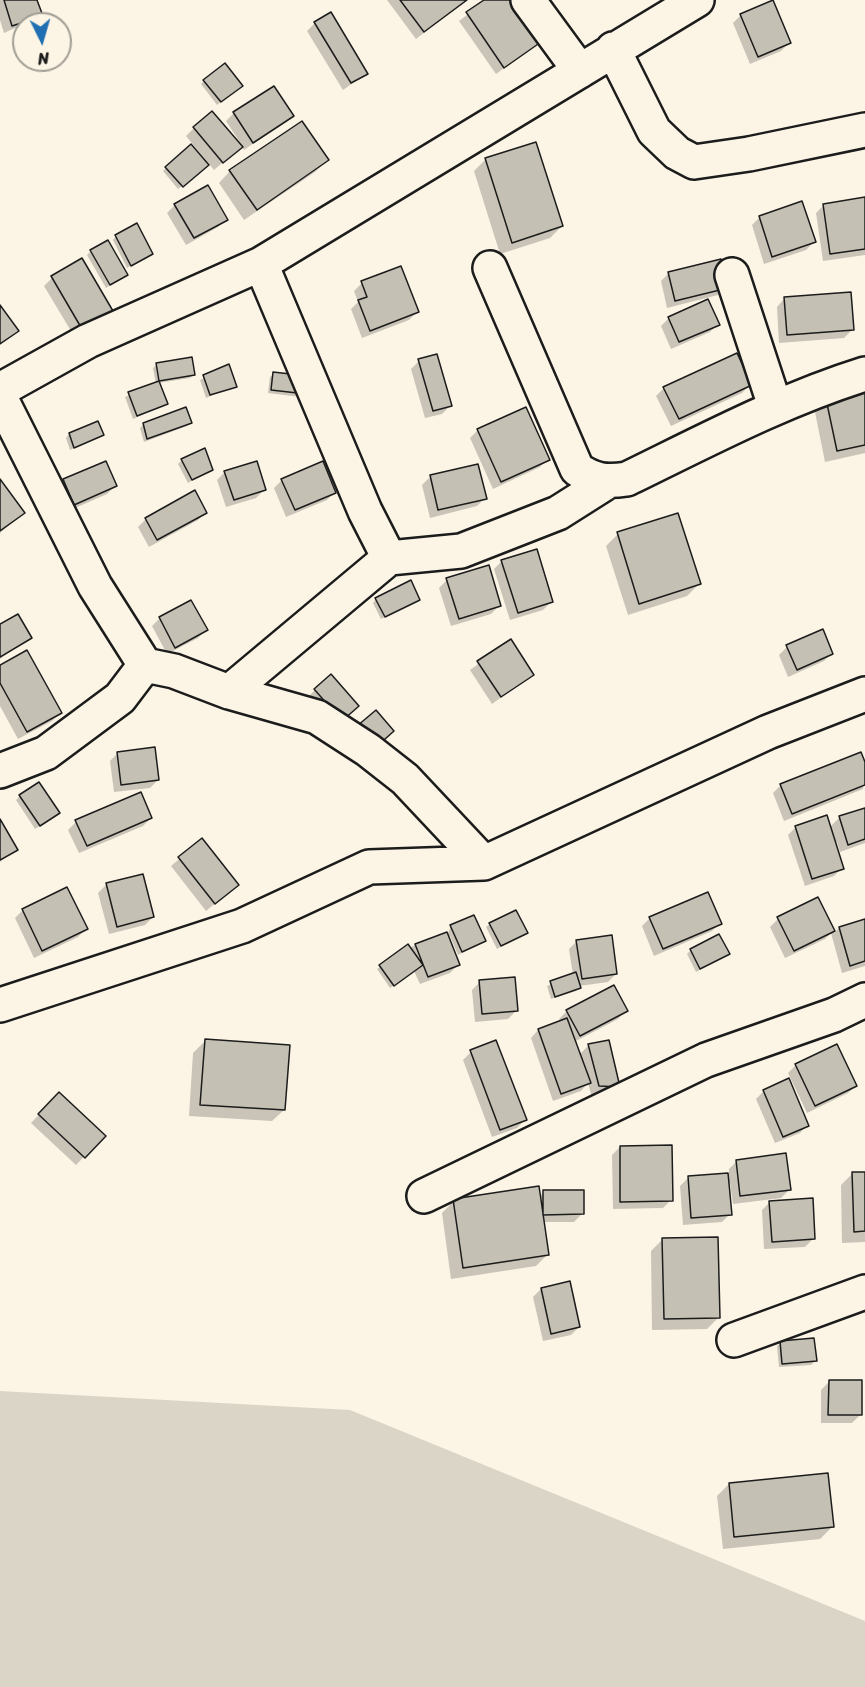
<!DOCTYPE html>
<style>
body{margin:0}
#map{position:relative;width:865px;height:1687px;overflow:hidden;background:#fcf5e5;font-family:Sriracha,sans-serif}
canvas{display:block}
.north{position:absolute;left:12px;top:12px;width:60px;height:60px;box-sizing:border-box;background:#fcf5e5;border:2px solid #a29e95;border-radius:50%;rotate:175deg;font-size:16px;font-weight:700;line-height:24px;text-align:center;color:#1c1c1c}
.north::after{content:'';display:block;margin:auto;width:21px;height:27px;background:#1f6fb2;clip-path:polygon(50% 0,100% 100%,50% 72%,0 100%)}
</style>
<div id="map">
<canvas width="865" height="1687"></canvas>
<div class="north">N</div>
</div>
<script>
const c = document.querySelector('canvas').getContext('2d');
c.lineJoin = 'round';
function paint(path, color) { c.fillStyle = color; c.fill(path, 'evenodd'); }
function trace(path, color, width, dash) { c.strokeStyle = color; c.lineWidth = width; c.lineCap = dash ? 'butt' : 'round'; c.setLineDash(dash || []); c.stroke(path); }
const green = new Path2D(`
 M0,1391l350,19 515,211v66h-865z`);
const shadow = new Path2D(`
 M0,0h35l6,15 -8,8 -9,1 -20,9 -4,-13z
 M387,0h79l-50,39z
 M487,0h22l30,42 -43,32 -37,-53z
 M741,15l48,28 -8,8 -31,13 -17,-41z
 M315,23l51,51 -23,16 -36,-59z
 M204,81l33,8 -20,16 -16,-21z
 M234,113l58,3 -48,34 -2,-4 -28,24 -28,-34 8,-8 45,17 2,-1 -15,-23z
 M486,159l76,67 -12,12 -50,16 -26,-83z
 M327,160l-12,12 -71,48 -25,-37 11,-12z
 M166,168l37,1 -25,20 -15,-18z
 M865,199v56l-42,6 -7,-48 8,-8z
 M175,205l51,14 -8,8 -32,18 -19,-32z
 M760,217l54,25 -8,8 -42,14 -12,-39z
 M116,236l35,18 -24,14 -14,-28z
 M91,251l35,24 -20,13 -19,-33z
 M669,273l57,14 -8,8 -51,13 -6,-27z
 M52,278l59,33 -7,8 -30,17 -30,-50z
 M362,283l55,29 -8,8 -47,18 -11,-29 7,-7 -4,-11z
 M785,298l67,32 -8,8 -65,5 -2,-36z
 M669,318l49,6 -8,8 -39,17 -10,-23z
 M419,361l31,45 -8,8 -17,4 -14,-49z
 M157,365l36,10 -3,3 -32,5 8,21 -33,15 -8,-22 31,-13 -3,-16z
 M228,366l7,20 -29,12 -6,-18z
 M274,374l32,3 -5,20 -33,-4 2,-16z
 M750,385l-8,8 -71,33 -15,-30 8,-8z
 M865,392v61l-40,9 -10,-50 12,-12z
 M190,423l-3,3 -43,16 -4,-14 4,-4z
 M478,430l70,29 -8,8 -47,22 -23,-51z
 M69,434l33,1 -32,15 -4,-12z
 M182,460l29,9 -23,14 -10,-19z
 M477,465l8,33 -8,8 -47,12 -8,-33 8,-8z
 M225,472l39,18 -8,8 -30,9 -9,-27z
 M282,480l53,12 -8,8 -41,17 -12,-29z
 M64,481l51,5 -8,8 -41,18 -10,-23z
 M0,482l23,31 -23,20z
 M206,512l-8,8 -49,27 -11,-20 8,-8z
 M618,534l81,50 -12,12 -59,19 -22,-69z
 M502,561l49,41 -8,8 -33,10 -16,-51z
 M447,580l52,26 -8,8 -40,12 -12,-38z
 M376,599l43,1 -38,19 -8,-16z
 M191,602l15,28 -8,8 -31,16 -15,-28 8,-8z
 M0,626l30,11 -30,22z
 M822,631l10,22 -8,8 -36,16 -9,-22 8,-8z
 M510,641l22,34 -40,29 -22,-34z
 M0,667l60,46 -8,8 -34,18 -18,-33z
 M315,690l35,24 -43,-16z
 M118,753l40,27 -8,8 -36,4 -4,-31z
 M865,766l-2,23 -79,32 -11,-28 8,-8z
 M20,796l34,21 -19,12 -19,-29z
 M865,809v34l-25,9 -3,-10 -3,1 8,25 -8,8 -29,10 -17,-51 8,-8 33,1 10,-10z
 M151,818l-8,8 -64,27 -11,-23 8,-8z
 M0,822l16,27 -16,13z
 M202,840l35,45 -31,26 -35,-45z
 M142,876l11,41 -8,8 -36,9 -11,-41 8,-8z
 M707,894l13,29 -8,8 -58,25 -12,-30 8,-8z
 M817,899l17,34 5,-5 26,-8v46l-23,7 -11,-40 -6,6 -40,19 -15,-31 8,-8z
 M23,910l63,19 -8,8 -44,21 -19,-40z
 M490,924l36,9 -29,16 -11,-22z
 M451,926l33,15 -26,14 -8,-19 -3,1 11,28 -8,8 -30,11 -6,-13 -24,17 -13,-19 38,-24 33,-12z
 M577,941l39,33 -8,8 -29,4 -3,5 -25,8 -4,-13 26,-11 -4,-26z
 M691,950l37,4 -32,18 -9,-18z
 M480,982l36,29 -8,8 -33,3 -3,-32z
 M567,1011h59l-8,8 -44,23 5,13 9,-9 30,40 -7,8h-20l-3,-11 -7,8 -28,10 -22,-63 7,-8 23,-8 -2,-3z
 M205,1041l79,69 -12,11 -83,-5 4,-63z
 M471,1052l54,68 -8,8 -25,9 -29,-77z
 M796,1065l60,21 -8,7 -41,20 -19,-40z
 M764,1091l43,34 -7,8 -25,10 -19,-44z
 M59,1094l45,42 -28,29 -45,-42z
 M620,1147l51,53 -8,8 -50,1 -1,-54z
 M737,1161l52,29 -8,8 -48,6 -3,-21 -2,1 2,30 -8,8 -39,3 -3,-39 8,-8 41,-3v-6z
 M853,1173h12v69l-23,1 -1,-58z
 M544,1192l38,22 -8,8h-31l5,32 -12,12 -85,13 -9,-66 12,-12 85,-4z
 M770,1202l43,37 -8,8 -41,2 -2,-39z
 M663,1239l56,78 -12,12 -55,1 -1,-79z
 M541,1289l38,38 -8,8 -28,6 -10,-44z
 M781,1343l34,18 -4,4 -32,2 -2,-21z
 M829,1382l31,33 -8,8h-31v-33z
 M729,1484l103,43 -12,12 -97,10 -6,-53z`);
const building = new Path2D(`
 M4,0h33l6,16 -31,10z
 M400,0h67l-43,32z
 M484,0h27l30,42 -37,26 -38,-56z
 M773,0l18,43 -33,14 -18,-43z
 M331,12l37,62 -17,9 -37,-61z
 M225,63l18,23 -22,16 -18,-22z
 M274,86l20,30 -41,27 -20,-31z
 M212,111l31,36 -20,16 -30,-36z
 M302,121l27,39 -72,50 -28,-40z
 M536,142l27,84 -51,17 -27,-85z
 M191,144l18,21 -26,22 -18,-20z
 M208,185l20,35 -34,18 -20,-34z
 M865,197v52l-35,5 -7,-50z
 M802,201l14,41 -44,15 -13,-41z
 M137,223l16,31 -22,12 -16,-31z
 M108,240l20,35 -18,10 -20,-35z
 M82,258l31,53 -31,18 -31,-53z
 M721,259l7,29 -53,13 -7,-29z
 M401,266l18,46 -49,19 -12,-31 9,-3 -6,-16z
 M851,292l3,38 -67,5 -3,-38z
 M708,299l12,26 -41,17 -11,-25z
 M0,305l19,26 -19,13z
 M737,353l15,32 -73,34 -16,-32z
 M437,354l15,52 -19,5 -15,-52z
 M192,357l3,18 -36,6 -3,-18z
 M229,364l8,23 -27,8 -7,-20z
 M273,372l35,4 -2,18 -35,-4z
 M159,381l9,23 -31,12 -9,-24z
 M865,390v55l-28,6 -11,-52z
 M186,407l6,16 -45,16 -4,-16z
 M526,407l24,53 -49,22 -24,-53z
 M98,421l6,14 -30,13 -5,-15z
 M205,448l8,22 -21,10 -11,-21z
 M106,461l11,25 -43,19 -11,-26z
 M257,461l9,29 -32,10 -10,-29z
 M323,461l13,32 -41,17 -14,-31z
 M478,464l9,35 -49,11 -8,-35z
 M0,479l25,34 -25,18z
 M195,490l12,23 -50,27 -12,-22z
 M678,513l23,71 -62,20 -22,-72z
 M537,549l16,53 -35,11 -17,-53z
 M489,565l12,41 -42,13 -13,-41z
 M411,580l9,20 -35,17 -10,-19z
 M191,600l17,30 -33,18 -16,-31z
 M18,614l14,24 -32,19v-33z
 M823,629l10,25 -36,16 -11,-25z
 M511,639l23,36 -33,22 -24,-36z
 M27,650l35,63 -35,19 -27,-49v-18z
 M331,674l28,32 -17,15 -28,-32z
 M376,710l18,21 -19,17 -18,-22z
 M155,747l4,33 -38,5 -4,-33z
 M861,752l4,10v23l-73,29 -12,-30z
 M39,782l21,31 -20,13 -21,-31z
 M141,792l11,26 -65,28 -12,-26z
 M865,808v31l-17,6 -9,-29z
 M827,815l17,54 -32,10 -17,-53z
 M0,819l18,31 -18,10z
 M202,838l37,47 -24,19 -37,-47z
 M143,874l11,43 -37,10 -11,-44z
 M67,887l21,42 -46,22 -20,-42z
 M708,892l14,32 -59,25 -14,-32z
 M818,897l17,34 -41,20 -17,-34z
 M516,910l12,23 -27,13 -12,-23z
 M474,915l12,26 -24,11 -12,-27z
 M865,919v42l-15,5 -11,-39z
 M447,932l13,33 -32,12 -13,-33z
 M719,934l11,20 -30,15 -10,-20z
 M612,935l5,39 -35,5 -6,-39z
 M408,944l15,21 -29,21 -15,-21z
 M576,972l5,16 -26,9 -5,-16z
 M515,977l3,34 -36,3 -3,-34z
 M614,985l14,26 -48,25 -14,-26z
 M567,1018l24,65 -30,11 -23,-65z
 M205,1039l85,6 -5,65 -85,-5z
 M496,1040l31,80 -27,10 -30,-80z
 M609,1040l11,47 -21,-1 -11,-42z
 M837,1044l20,42 -42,20 -20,-42z
 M789,1078l20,48 -26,11 -20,-47z
 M59,1092l47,44 -21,22 -47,-44z
 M672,1145l1,56 -53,1v-56z
 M786,1153l5,37 -51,6 -4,-36z
 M852,1172h13v59l-11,1z
 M728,1173l4,42 -41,3 -3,-42z
 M539,1186l10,69 -86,13 -10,-69z
 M543,1190h41v24l-41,1z
 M813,1198l2,41 -43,3 -3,-41z
 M718,1237l2,81 -56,1 -2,-81z
 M570,1281l10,46 -29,7 -10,-46z
 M814,1338l3,23 -35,3 -2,-23z
 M829,1380h33v35h-34z
 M828,1473l6,54 -100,10 -5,-54z`);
const minor = new Path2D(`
 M528,0l52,71
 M613,49l41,82 23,22 17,9 55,-8 116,-24
 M490,268l87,201c17,12 29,13 50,10 78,-38 155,-79 238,-105
 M732,275l43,131
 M0,390l88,-49 173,-77 436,-264
 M0,397l95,189 50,79 29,6 55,21 88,25 51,33 37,29 79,84
 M389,558l72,-7 97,-38 49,-31
 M229,692l160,-134 -24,-47 -104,-247
 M0,771l46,-18 74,-55 25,-33
 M0,1005l242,-79 127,-59 115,-4 284,-131 97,-38
 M424,1196l282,-136 128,-45 31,-15
 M734,1340l131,-48`);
paint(green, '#dbd5c8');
paint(shadow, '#0003');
paint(building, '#c4c0b3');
trace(building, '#1c1c1c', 1.5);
trace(minor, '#1c1c1c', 38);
trace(minor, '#fcf5e5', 33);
</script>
